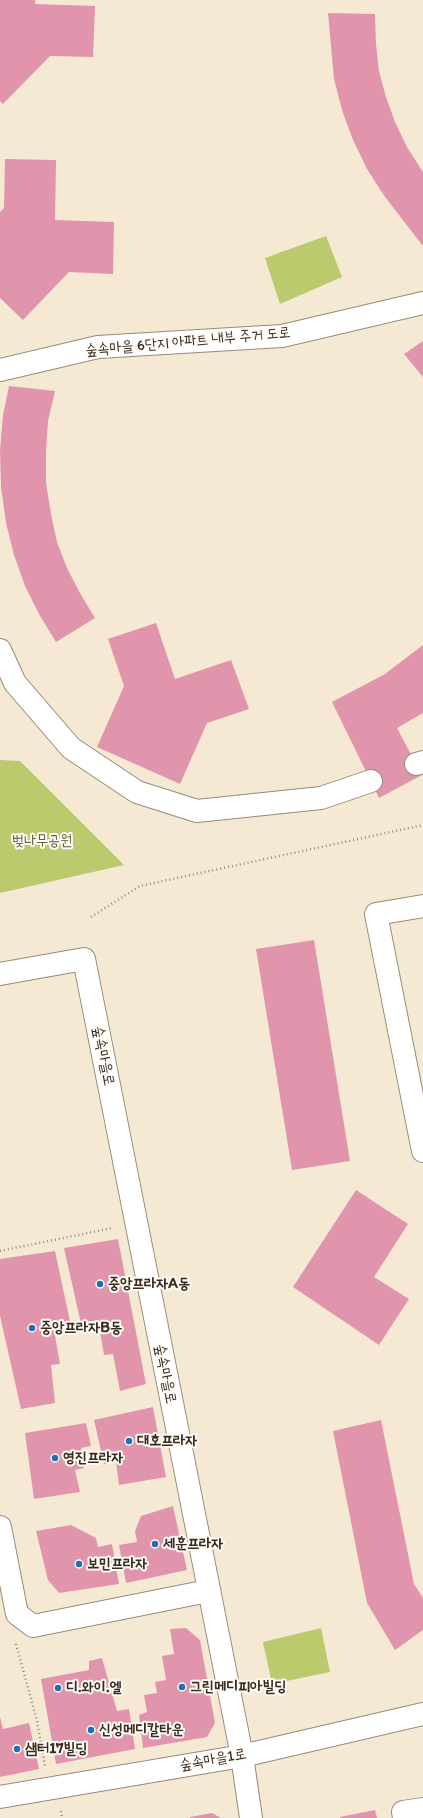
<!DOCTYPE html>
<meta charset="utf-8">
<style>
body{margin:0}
canvas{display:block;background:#f6e9d4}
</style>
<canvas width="423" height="1818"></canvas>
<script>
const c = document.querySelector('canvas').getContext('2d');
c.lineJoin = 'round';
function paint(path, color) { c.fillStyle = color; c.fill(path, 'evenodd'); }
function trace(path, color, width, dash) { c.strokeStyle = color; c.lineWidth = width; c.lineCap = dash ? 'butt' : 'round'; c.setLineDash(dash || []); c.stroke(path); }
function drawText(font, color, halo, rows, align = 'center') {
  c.font = font + ' Itim,"Poor Story",sans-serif'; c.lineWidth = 4; c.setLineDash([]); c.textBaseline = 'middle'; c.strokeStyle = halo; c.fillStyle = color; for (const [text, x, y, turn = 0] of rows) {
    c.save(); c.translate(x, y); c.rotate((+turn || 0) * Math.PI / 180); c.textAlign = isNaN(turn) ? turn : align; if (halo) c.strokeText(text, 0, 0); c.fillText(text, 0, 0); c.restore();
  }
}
const green = new Path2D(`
 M326,236l16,41 -62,27 -15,-46z
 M0,760l20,1 104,104 -124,28z
 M321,1628l9,44 -58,12 -9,-42z`);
const building = new Path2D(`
 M0,0h35v4l60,2 -2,51 -43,-1 -47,48 -3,-3z
 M328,13l47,1 1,30 3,27 7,26 9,25 12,25 16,25v74l-38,-49 -18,-28 -14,-29 -11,-30 -8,-31z
 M5,159l51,1 -1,60 59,2 -1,52 -44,-2 -46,48 -23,-22v-86l4,-4z
 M423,341v36l-19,-23z
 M9,386l46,5 -7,30 -2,31v31l5,31 6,28 10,26 13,25 15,25 -39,24 -16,-26 -15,-30 -11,-31 -8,-32 -5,-36 -1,-37 3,-35z
 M156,623l19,56 56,-19 18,49 -42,14 -27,61 -83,-37 27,-61 -16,-47z
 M423,645v68l-26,15 25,47 -43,23 -47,-96 53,-28z
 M314,940l36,221 -58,9 -36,-221z
 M356,1190l52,34 -34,53 35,22 -30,46 -86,-58z
 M118,1239l28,145 -26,7 -7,-37 -9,1 -6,-35 -17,4 -17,-76z
 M55,1251l16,75 -17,4 6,34 -9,1 4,38 -34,6 -21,-93v-57z
 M153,1407l13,70 -47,8 -3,-23 -12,2 -10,-44z
 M381,1420l33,164 9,14v32l-28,20 -28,-47 -34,-172z
 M86,1423l5,23 -10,2 3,20 -9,2 5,22 -46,7 -9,-66z
 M173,1506l14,64 -61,13 -7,-38 18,-3 -2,-11 6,-15z
 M71,1525l25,13 2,9 14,-3 7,40 -60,9 -11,-13 -12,-49z
 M186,1628l14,12 15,83 -8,14 -64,11 -4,-33 8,-3 -3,-17 13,-2 -2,-11 11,-2 -4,-24 12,-2 -4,-25z
 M102,1658l15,53 12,-2 6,40 -79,15 -15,-85 48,-9v-9z
 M0,1717l3,12 26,-6 10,46 -39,8z
 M375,1810l2,8h-37v-1z
 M212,1813l9,5h-31v-1z`);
const path = new Path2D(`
 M91,917l49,-31 283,-61
 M0,1251l112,-23
 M16,1644l21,77 8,45
 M61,1811l1,7`);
const minor = new Path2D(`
 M0,370l98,-23 184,-11 141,-33
 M0,650l15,33 56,65 66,44 60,19 124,-13 50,-17
 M416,764l7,-2
 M423,906l-47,8 47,237
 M0,974l84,-15 158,797 9,62
 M0,1527l17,87 16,12 175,-35
 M0,1797l242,-41 181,-42
 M404,1818l-1,-6 20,-3`);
const markers = [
 [100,1284,4,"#1f6fb2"],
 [32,1328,4,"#1f6fb2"],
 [129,1441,4,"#1f6fb2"],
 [55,1458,4,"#1f6fb2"],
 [155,1544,4,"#1f6fb2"],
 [79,1564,4,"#1f6fb2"],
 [182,1687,4,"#1f6fb2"],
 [58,1688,4,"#1f6fb2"],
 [91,1730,4,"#1f6fb2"],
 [17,1749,4,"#1f6fb2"]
];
const streetNames = [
 ["숲속마을 6단지 아파트 내부 주거 도로",188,342,-5],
 ["숲속마을로",103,1056,79],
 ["숲속마을로",165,1374,79],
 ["숲속마을1로",213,1760,-10]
];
const parkNames = [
 ["벚나무공원",42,841]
];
const poiNames = [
 ["중앙프라자A동",108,1284],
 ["중앙프라자B동",40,1328],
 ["대호프라자",137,1441],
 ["영진프라자",63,1458],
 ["세훈프라자",163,1544],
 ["보민프라자",87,1564],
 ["그린메디피아빌딩",190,1687],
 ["디.와이.엘",66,1688],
 ["신성메디칼타운",99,1730],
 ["샘터17빌딩",25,1749]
];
paint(green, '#baca6d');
paint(building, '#e095ad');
trace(minor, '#988a79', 24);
trace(path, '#988a79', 2.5, [1, 3]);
trace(minor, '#fff', 22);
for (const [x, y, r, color] of markers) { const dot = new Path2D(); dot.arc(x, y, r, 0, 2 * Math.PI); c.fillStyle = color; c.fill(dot); trace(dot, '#fdfcf7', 1.5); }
drawText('15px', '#3b2a1e', '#fdfcf7', streetNames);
drawText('15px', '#615a36', '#fdfcf7', parkNames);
drawText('bold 15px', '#3b2a1e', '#fdfcf7', poiNames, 'left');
</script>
